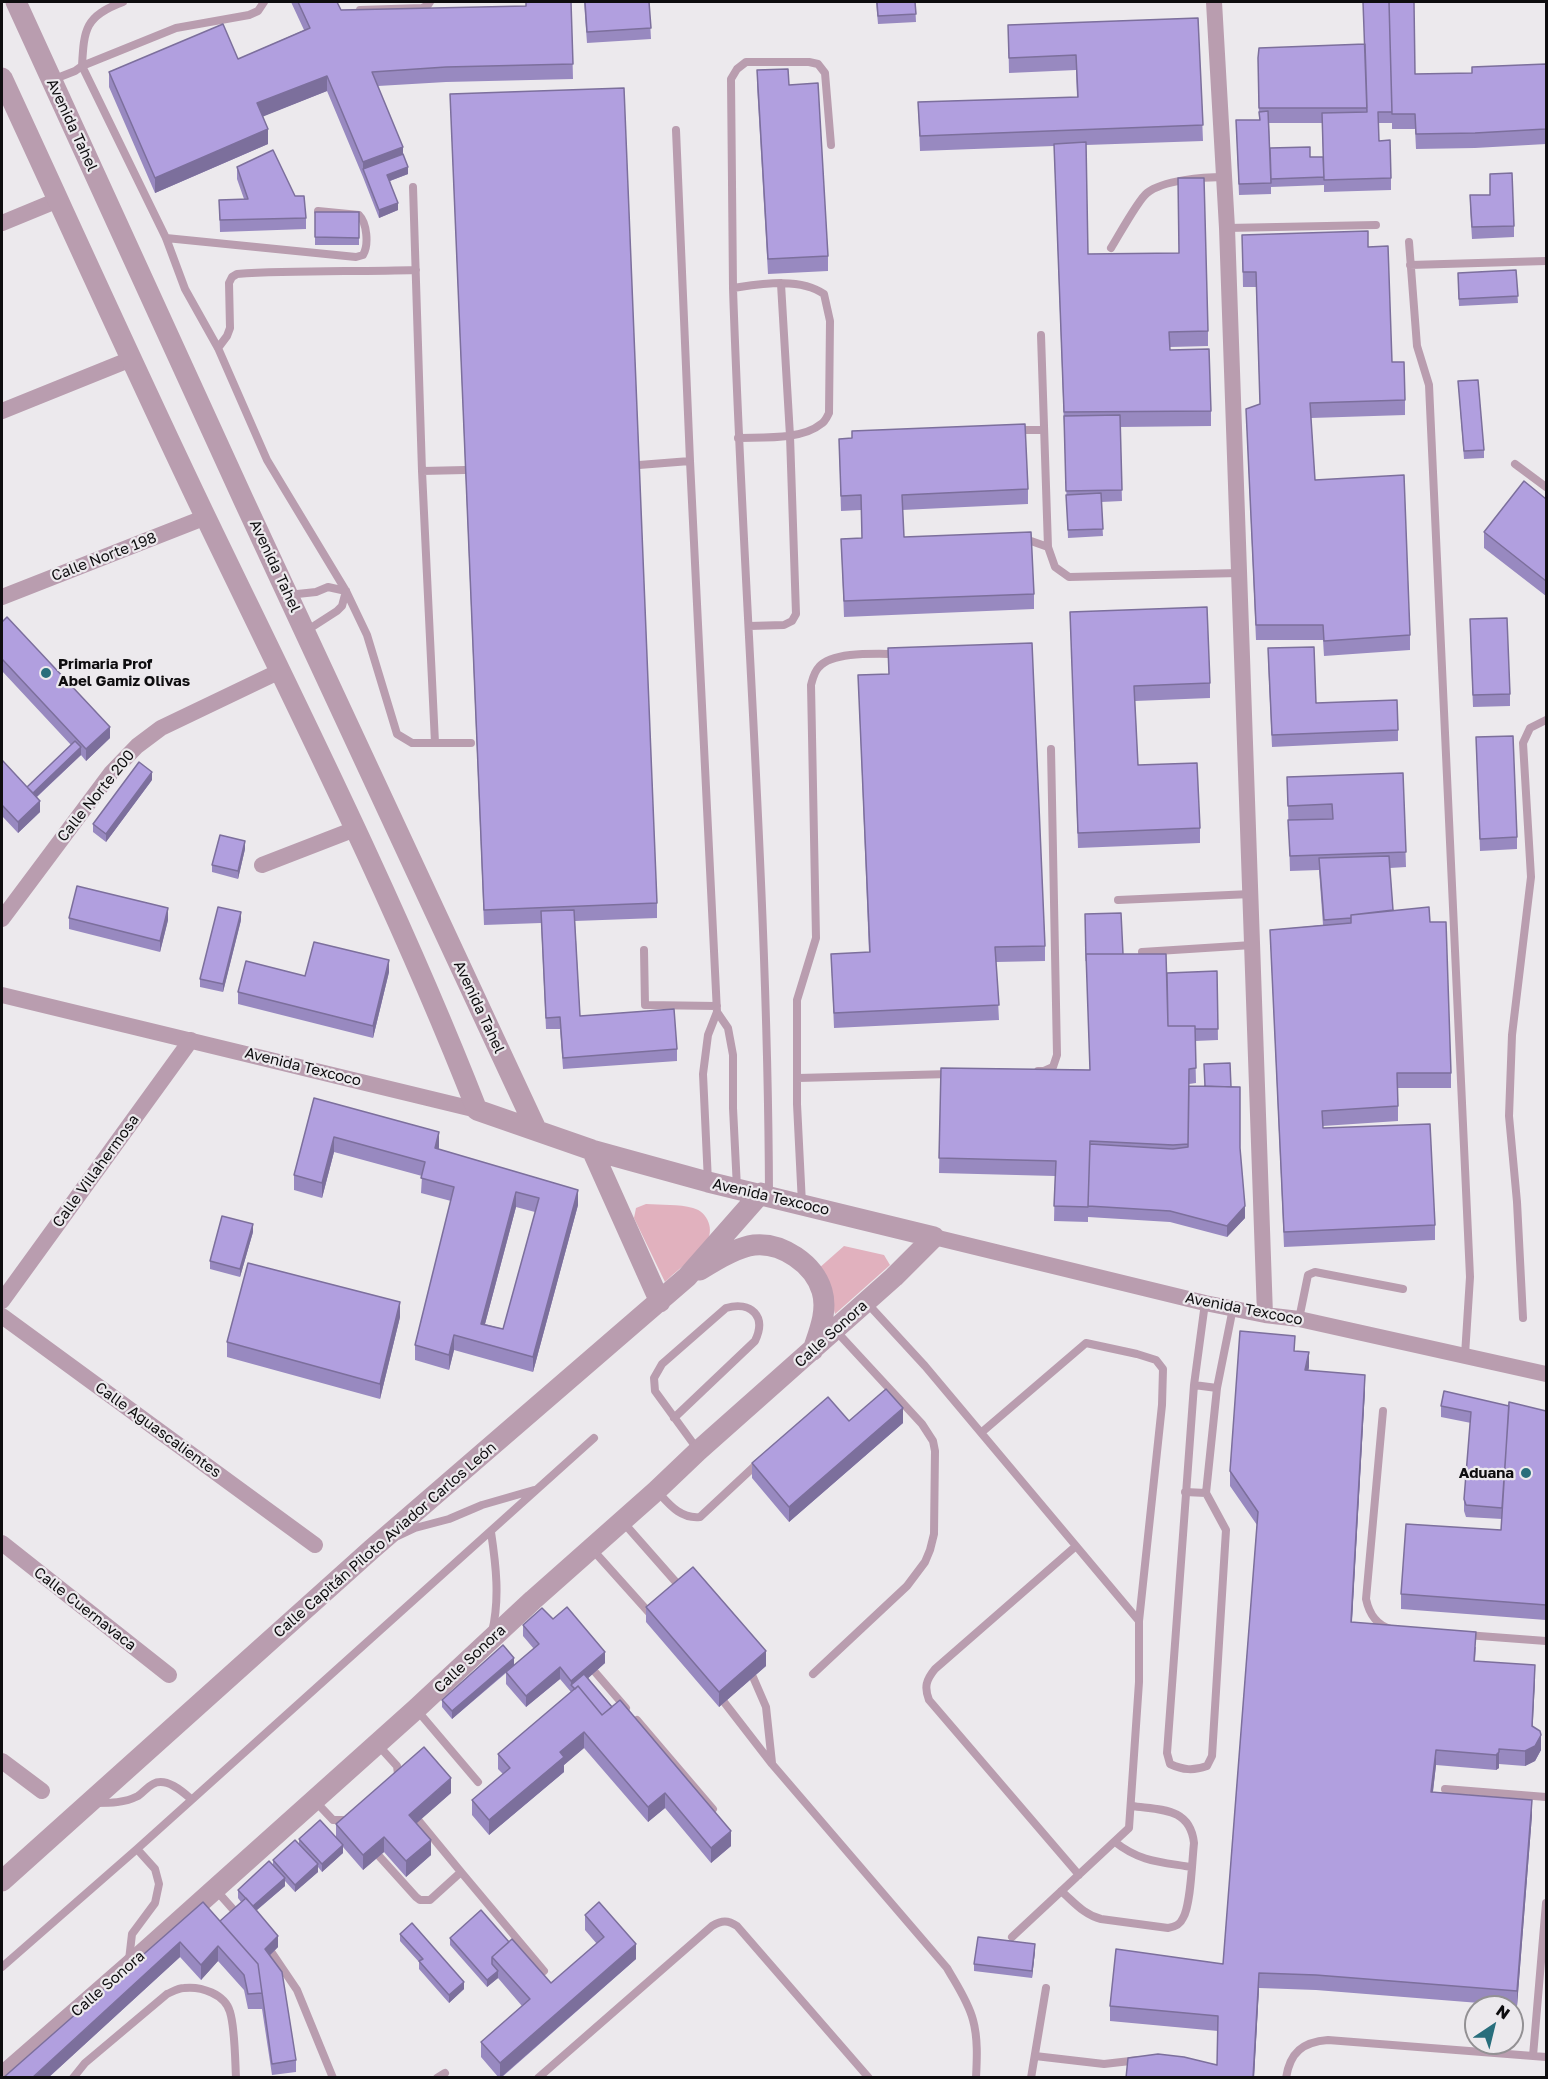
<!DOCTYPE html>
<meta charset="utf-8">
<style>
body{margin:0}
#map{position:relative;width:1548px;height:2079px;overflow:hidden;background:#ece9ed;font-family:"Golos Text",sans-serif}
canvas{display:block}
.frame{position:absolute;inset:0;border:3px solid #0e0d0f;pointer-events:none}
.north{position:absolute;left:1464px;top:1995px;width:60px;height:60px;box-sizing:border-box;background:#ece9ed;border:2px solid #939194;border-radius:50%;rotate:35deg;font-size:16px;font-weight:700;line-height:24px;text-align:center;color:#0e0d0f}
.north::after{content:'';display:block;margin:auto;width:21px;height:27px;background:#286e7c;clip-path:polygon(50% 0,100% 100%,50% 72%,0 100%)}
</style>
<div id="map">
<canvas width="1548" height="2079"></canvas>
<div class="frame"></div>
<div class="north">N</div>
</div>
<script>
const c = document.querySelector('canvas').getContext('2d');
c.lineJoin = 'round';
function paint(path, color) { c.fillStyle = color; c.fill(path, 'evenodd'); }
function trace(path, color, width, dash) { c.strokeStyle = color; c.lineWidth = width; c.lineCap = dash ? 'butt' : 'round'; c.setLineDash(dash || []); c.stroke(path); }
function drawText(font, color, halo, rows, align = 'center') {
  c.font = font + ' "Golos Text",sans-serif'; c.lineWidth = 4.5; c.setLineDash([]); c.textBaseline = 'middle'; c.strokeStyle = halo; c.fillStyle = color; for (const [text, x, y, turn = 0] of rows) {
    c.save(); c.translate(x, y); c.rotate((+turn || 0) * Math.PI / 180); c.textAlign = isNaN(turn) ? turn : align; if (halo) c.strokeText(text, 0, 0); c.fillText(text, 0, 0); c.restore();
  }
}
const green = new Path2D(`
 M646,1204c15,1 33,0 47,4 15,4 22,22 13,35 -8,12 -30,28 -41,39l-31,-64 2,-10z
 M844,1246l40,9 6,10 -55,49 -5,-20 -12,-25z`);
const service = new Path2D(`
 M123,2c-38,14 -39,27 -41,64l84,172 19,51 33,59 49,112 79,131 21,44 30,99 15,9h23l-13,-272 -9,-284
 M360,10l62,-2 6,-3 2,-3
 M52,80l23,-9 7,-5 94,-38 73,-13 9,-4 6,-9
 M676,130l14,331 27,551 -9,23 -5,39 5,108
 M1227,228l149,-3
 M166,238l190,19 7,-2c6,-10 4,-32 -4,-40l-41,-4
 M1409,242l8,104 12,39 41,892 -5,78
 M1111,248c7,-11 27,-48 36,-55 16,-13 57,-16 77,-16
 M1410,265l136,-4
 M733,288l-2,-209 6,-10 9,-7h63l9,2 7,9 6,72
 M1041,335l7,212
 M218,348l9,-12 3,-8 -1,-45 3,-6 5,-3c59,-4 119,-2 179,-4
 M1015,430h29
 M738,438c24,-1 64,2 83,-14 4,-2 6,-7 8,-11l1,-92 -6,-27c-24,-17 -63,-10 -91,-6 10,302 35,604 36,907
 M1515,464l31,23
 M639,465l51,-4
 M422,471l43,-1
 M1020,540l11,1 17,6 7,20 14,10 170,-4
 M288,595l28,-3 12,-5 18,4
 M749,626l35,-1 8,-4 4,-7 -6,-178 -9,-152
 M306,631l31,-20 5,-5 4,-15
 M435,743h36
 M1118,900l133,-6
 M644,950l1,55 72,1
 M1142,952l110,-7
 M717,1012l11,16 5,27v53l4,80
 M1038,1071h6l9,-4 4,-12 -6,-306
 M798,1078l152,-4
 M802,1204l-5,-100v-104l19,-62 -5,-253c2,-7 3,-13 8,-18 14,-16 58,-13 79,-13
 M867,1303l58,63 214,255v61l-10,146 -117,109
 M1205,1303l-11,82 -27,368 3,11c13,6 23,7 37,2l5,-10 14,-226 -20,-37 11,-105 16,-80
 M1523,1318l-6,-116 -8,-86 3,-81 19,-158 -8,-134 7,-15 16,-8
 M1299,1319l9,-44 7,-3 88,17
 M1194,1385l23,3
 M1383,1411l-17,188c3,14 10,26 25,30
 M674,1418l81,-77c12,-25 -4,-40 -29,-33l-64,56 -8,14 1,13 43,59
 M982,1432l104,-89 51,11 19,6 7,9 -1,36 -23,216
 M657,1491c12,13 23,28 43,26l59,-55
 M1185,1492l21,1
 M623,1522l59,67
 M491,1532c5,33 9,67 1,100
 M398,1536l17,-8 34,-9 33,-14 52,-15
 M1076,1546l-141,123c-9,11 -11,18 -6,31l150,175
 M592,1549l61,68
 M1466,1635l80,6
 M595,1672l31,36
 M813,1674l94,-88 18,-24 5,-12 4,-16 1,-83 -2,-10 -11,-17 -86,-93
 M753,1677l13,30 6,56
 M724,1702l48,62 175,204c9,16 21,33 26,52 5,18 4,39 3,58
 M416,1709l62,73
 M637,1720l76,89
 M378,1745l19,21 1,8 -2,4
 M1445,1789l101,8
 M316,1802l17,18h15
 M95,1803c16,0 29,0 43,-7 5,-3 9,-9 15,-12 13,-7 29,7 38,15
 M1115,1842c25,20 46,20 76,25
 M379,1856l37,41 4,3h10l31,-28 -42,-51
 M461,1872l83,99
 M215,1889l24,27
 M1061,1891c13,11 23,24 40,28l67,9c7,-1 12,-3 15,-10 8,-13 9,-58 11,-75 -4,-36 -34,-33 -62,-37
 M272,1953l25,37 36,88
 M129,1960l3,-26 23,-31 4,-19 -4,-15 -18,-20
 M2,1967l135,-118 457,-411
 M1035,2056l69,8 35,-4
 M1533,2056l13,-153
 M73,2078l12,-15 82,-69c5,-2 11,-6 17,-6 17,-2 41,6 46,24 5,16 5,47 6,66
 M437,2078l8,-5
 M538,2078l174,-152c10,-6 16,-6 25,0l132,152
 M1031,2078l15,-90
 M1286,2078c4,-26 17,-36 42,-38l218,17`);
const minor = new Path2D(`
 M1214,2l13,226 38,1087
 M2,223l56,-23
 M2,411l129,-52
 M2,597l204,-80
 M262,865l93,-36
 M2,919l109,-146 26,-27 24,-18 119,-57
 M2,995l475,115
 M934,1237l271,66 60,12 34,4 247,55
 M2,1301l189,-261
 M2,1316l313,229
 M2,1543l167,132
 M2,1761l40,30`);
const tertiary = new Path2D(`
 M16,2l228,499 292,628
 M2,78c68,147 134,294 204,440 94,195 192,390 271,592l115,40 116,32 226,55 -40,40 -196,174 -42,40 -123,109 -117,109 -287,257 -127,111
 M592,1150l68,152
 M700,1270c14,-9 38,-23 54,-25 28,-3 60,19 68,46 6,20 -3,41 -9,59
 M2,1881l370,-332 315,-272 74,-84`);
const wall = new Path2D(`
 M291,2h46l4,8 185,-4v-4h45l2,77 -127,3 -68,4 25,68 5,20 -18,7 8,29 -19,8 -16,-41 -36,-86 -64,25 5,28 -113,49 -46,-106v-15l129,-13 66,-29z
 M584,2h65l2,37 -64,4z
 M876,2h39l1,20 -38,2z
 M1198,18l5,123 -117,4 2,109 120,77v15l-38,1v3l41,61v15l-91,1 2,74 -21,1 2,34 -35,2 -14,-392 -134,5 -2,-49 159,-5 -1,-27 -67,3 -1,-48z
 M1258,58l157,16 57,-1 74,-9v80l-71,4 -59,1 -1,-20h-23v-6h-13v18l12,37v12l-67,2v-7l-53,2v7l-32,1 -3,-75h23zM1269,123h53l1,34h-13l-40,-9z
 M757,70l32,15 39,171v15l-60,3 -11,-189z
 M450,94l207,809v15l-82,3 5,95 97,33v12l-114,8 -3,-40h-14l-5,-106 -57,2z
 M237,167l58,29 11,22v11l-86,3 -1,-32 25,-1 -7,-20z
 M1470,207l44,19v11l-42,2z
 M315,212h44v33h-44z
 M1242,235l126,12 24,115 13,38v15l-94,3 4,62 95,155v15l-86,6 -1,-16h-67l-10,-231 14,-4 -4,-118h-13z
 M1516,270l2,33 -59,3 -1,-26z
 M1458,381l26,69v8l-20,1z
 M839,439l189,50v15l-126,6 2,27 130,57v15l-190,8 -3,-78 21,-1 -1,-28 -20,1z
 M1546,499v97l-62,-48v-16z
 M1070,612l140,71v15l-75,3 3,64 62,63v15l-122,5z
 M2,622l108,116 -24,23 -5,-6 -44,42 3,15 -22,21 -16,-17v-56l25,27 44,-42 -69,-74z
 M1470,630l40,64v12l-37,1z
 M888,648l157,298v15l-49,1 3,58 -165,8 -3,-74 38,-1 -11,-278 31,-1z
 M1268,660l48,43 82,27v11l-126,6z
 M1476,737l41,100v12l-37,2z
 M1403,773l3,94 -16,1 3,42 58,163v15h-53v33l-75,5v2l112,97v15l-151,7 -14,-317 53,-5 -4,-55 -29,1 -3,-94z
 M152,780l-46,62 -13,-10v-8z
 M245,849l-7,30 -26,-7v-7z
 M1085,914l38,40 44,29 50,-12 1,69 -23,1 1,42 -7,1v2l42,1 9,61 5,70 -18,19 -57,-15 -82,-5v5l-34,-1 1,-45 -116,-3 2,-105 149,2z
 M69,918l99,2 -8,32 -91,-23z
 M241,920l-18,72 -23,-5v-8z
 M389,972l-16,66 -135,-34v-12l67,-16z
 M314,1098l125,49v2l139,56 -45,167 -79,-22 -5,20 -34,-10v-15l36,-144 -30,-8 1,-17 -88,-24 -12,46 -28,-8v-15zM516,1207l19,5 -32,117 -18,-5z
 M253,1232l-13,45 -30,-8v-8z
 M400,1317l-20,82 -153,-42v-15z
 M1295,1351l14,16 -1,4 57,19 -13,232 124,25 -1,14 60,19 -3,46 9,24 -6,11 -10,5 -26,-2v4l-3,2 -60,-5 -3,27 99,23 -15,191 -201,-16 -57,-2 -5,90h-128l91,-13 1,-34 -108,-10v-15l113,-42 34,-439 -27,-39v-15z
 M1441,1406h68l37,5v209l-145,-11v-15l100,-64 1,-11 -36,-2 -2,-6v-12l7,-76 -30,-6z
 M849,1421l54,2 -114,99 -37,-44v-15z
 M646,1607l120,59 -47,41 -73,-85z
 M553,1619l52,44 -17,15 143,168 -20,17 -46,-55 -17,14 -64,-74 -20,17v7l-75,63 -17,-20v-15l31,-26 -5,-5v-15l73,-62 -11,-13 -34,28 -20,-23v-11l-54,46 -10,-12v-7l72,-35 20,-16 -11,-13v-11z
 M451,1793l-35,30 15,32 -25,22 -22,-25 -21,18 -20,-23v6l-21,19 -4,-5v5l-23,20 -10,-11v5l-29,25 22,36 -8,8 26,105v12l-24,3 -10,-66h-14l-4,-19 -26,-29 -17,19 -21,-23 -132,121 155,-176 17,19 21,-19 -3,-4v-8l35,-25v-5l26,-16v-5l37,-1v-14z
 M585,1915l51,44 -135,119h-2l-18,-21v-15l41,-36 -24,-28 -11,9 -37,-42v-7l101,45 46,-39 -12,-14z
 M400,1934l64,55 -15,14 -30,-34v-7l-19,-21z
 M1035,1951l-3,27 -58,-7v-7z`);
const shadedWall = new Path2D(`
 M327,76v15l-70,28v-16z
 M268,129v15l-113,49v-15z
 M403,147v15l-40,7v-7z
 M408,167v7l-21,8v-7z
 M398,203v7l-19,8v-8z
 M110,727v11l-24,23v-12z
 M81,747v8l-50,47v-8z
 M152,772v8l-46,62v-8z
 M40,801v11l-22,21v-11z
 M245,841v8l-7,30v-8z
 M168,908v12l-8,32v-11z
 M241,912v8l-18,72v-8z
 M389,960v12l-16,66v-12z
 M439,1132v15l-4,16v-15z
 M334,1137v15l-12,46v-15z
 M578,1190v15l-45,167v-15z
 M516,1192v15l-35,132v-15z
 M1245,1206v12l-18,19v-11z
 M253,1224v8l-13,45v-8z
 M400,1302v15l-20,82v-15z
 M454,1335v15l-5,20v-15z
 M1309,1352v15l-4,18v-15z
 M1365,1375v15l-14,247v-15z
 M903,1408v15l-114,99v-15z
 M766,1651v15l-47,41v-15z
 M605,1652v11l-30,27 -4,-5v-4z
 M514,1658v7l-62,54v-8z
 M1535,1665v15l-3,61v-15z
 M560,1667v12l-34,28v-11z
 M584,1732v16l-20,17v7l-75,63v-15l71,-68z
 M1541,1735v15l-6,11 -10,5v-15z
 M1436,1750v15l-5,42v-15z
 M1499,1752v16l-3,2v-15z
 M451,1778v15l-42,37v-15z
 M665,1793v15l-17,14v-15z
 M1532,1800v15l-15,191v-15z
 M731,1831v15l-20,17v-15z
 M384,1837v15l-21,18v-15z
 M431,1840v15l-25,22v-16z
 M343,1845v8l-21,19v-8z
 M318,1864v8l-23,20v-7z
 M285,1878v8l-33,28v-8z
 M278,1936v11l-13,13v-11z
 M180,1942v15l-132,121h-16z
 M636,1944v15l-136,119v-15z
 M1035,1944v7l-3,27v-7z
 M218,1946v15l-17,19v-15z
 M498,1971v7l-11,9v-7z
 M1259,1973v15l-5,90h-1z
 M464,1982v7l-15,14v-8z`);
const building = new Path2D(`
 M298,2h39l4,8 185,-4v-4h45l2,62 -127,3 -74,5 31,75 -40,15 -36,-86 -70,27 11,26 -113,49 -46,-106 114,-48 15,35 72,-31z
 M585,2h64l2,26 -64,4z
 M877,2h38l1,12 -38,2z
 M1363,2h26l3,110h-14l1,29 11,-1 1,38 -67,2 -2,-67 45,-1z
 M1389,2h25l1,72 57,-1v-6l74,-3v65l-71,4 -59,1 -1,-20h-23z
 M1198,18l5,107 -283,11 -2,-34 160,-5 -2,-42 -67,3 -1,-33z
 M1365,44l2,64h-108l-1,-50 1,-10z
 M788,69l1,16 29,-2 10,173 -60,3 -11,-189z
 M624,88l33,815 -173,7 -34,-816z
 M1268,111l3,72 -32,1 -3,-64h24l-1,-8z
 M1086,142l2,112 91,-1 -1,-75h26l4,153 -39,1 1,18 39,-1 2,62 -147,1 -10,-268z
 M1310,147v10h13l1,20 -53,2 -1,-31z
 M273,150l22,46h9l2,22 -86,2 -1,-20 29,-1 -11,-32z
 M403,154l5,13 -21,8 11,28 -19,7 -16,-41z
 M1512,173l2,53 -42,1 -2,-32h20v-21z
 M315,212h44v26l-44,-1z
 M1368,231v16l20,-1 4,116h12l1,38 -95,3 5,77 89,-5 6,160 -86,6 -1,-16h-67l-10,-216 14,-5 -4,-132h-13l-1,-37z
 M1516,270l2,26 -59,3 -1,-26z
 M1478,380l6,70 -20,1 -6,-70z
 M1120,415l2,75 -56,1 -2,-75z
 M1025,424l3,65 -126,6 2,42 127,-5 3,62 -190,7 -3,-62 21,-1 -1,-43 -20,1 -2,-57 13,-1v-7z
 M1524,481l22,18v82l-62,-49z
 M1101,493l2,36 -35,1 -2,-35z
 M1207,607l3,76 -76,3 4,79 59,-2 3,65 -122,5 -8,-221z
 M7,617l103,110 -24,22 -84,-90v-37z
 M1507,618l3,76 -37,1 -3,-76z
 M1032,643l13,303 -50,1 4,58 -165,8 -3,-59 39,-2 -12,-277 31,-1 -1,-26z
 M1314,647l2,56 81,-3 1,30 -126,5 -4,-87z
 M1513,736l4,101 -37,2 -4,-102z
 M75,741l6,6 -48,46 -6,-6z
 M2,760l38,41 -22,21 -16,-17z
 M139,762l13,10 -46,62 -13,-10z
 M1403,773l3,79 -116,4 -2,-36 45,-1 -1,-15 -44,2 -1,-29z
 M220,835l25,6 -7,30 -26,-6z
 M1389,856l4,54 -42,5v3l-27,2 -5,-62z
 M77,886l91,22 -8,33 -91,-23z
 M218,907l23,5 -18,72 -23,-5z
 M1429,907l1,15h16l5,151h-54l1,33 -76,5 1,17 107,-4 5,101 -151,7 -14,-302 81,-7v-8z
 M574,910l6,106 94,-7 3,40 -114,9 -3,-41 -14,1 -5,-107z
 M1121,913l2,41h-37v7l-1,-47z
 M314,942l75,18 -16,66 -135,-34 8,-31 59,15z
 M1086,954h80l2,72h27l1,42 -7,1 -1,75 -15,1 -83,-4 -2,66 -34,-1 2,-45 -117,-3 2,-90 149,2z
 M1217,971l1,58h-23v-3h-27l-1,-53z
 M1230,1063l1,24 -26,-1 -1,-22z
 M1189,1086l51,1v61l5,58 -18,20 -57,-15 -82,-5 2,-62 83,5 15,-2z
 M314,1098l125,34 -4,16 143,42 -45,167 -79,-22 -5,20 -34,-10 39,-158 -33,-9 4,-16 -91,-25 -12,46 -28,-8zM516,1192l23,6 -36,131 -22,-5z
 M222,1216l31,8 -13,45 -30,-8z
 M248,1263l152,39 -20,82 -153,-42z
 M1240,1331l55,5 -1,15 15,1 -4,18 60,5 -14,247 125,10 -2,29 61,4 -3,61 8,5 1,4 -6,11 -10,5 -26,-2v3l-3,3 -60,-5 -5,42 101,8 -15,191 -201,-16 -57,-2 -6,105h-127l2,-20 30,-4 26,3 33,8 1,-49 -108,-10 6,-57 107,15 35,-452 -28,-41z
 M886,1389l17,19 -114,99 -37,-44 76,-66 21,24z
 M1444,1391l65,15 -7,102 -36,-3 -2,-6 7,-87 -30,-6z
 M1509,1402l37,9v194l-145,-11 5,-70 95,6z
 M693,1567l73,84 -47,41 -73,-85z
 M567,1607l38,45 -34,29 -11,-14 -34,29 -20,-24 33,-28 -16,-19 19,-17 11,11z
 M503,1645l11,13 -62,53 -10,-11z
 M584,1674l28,33 -10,8 -24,-29 -3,3 -4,-4z
 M578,1686l24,29 18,-15 111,131 -20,17 -46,-55 -17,14 -64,-75 -24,20 4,5 -75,63 -17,-20 38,-32 -12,-14z
 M424,1747l27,31 -42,37 22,25 -25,21 -22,-24 -21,18 -27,-31z
 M320,1820l23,25 -21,19 -23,-25z
 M295,1840l23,24 -23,21 -22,-25z
 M269,1861l16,17 -32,28 -15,-16z
 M246,1898l32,38 -13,13 17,23 14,88 -24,4 -14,-100 -38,-43z
 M203,1902l55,62 4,29 -14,1 -4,-19 -26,-29 -17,19 -21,-23 -148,136h-29z
 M599,1902l37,42 -136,119 -19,-21 49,-43 -38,-42 20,-18 39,44 53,-46 -19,-22z
 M481,1910l28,32 -17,15v7l6,7 -11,9 -37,-42z
 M412,1923l52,59 -15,13 -30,-34 4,-2 -23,-25z
 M978,1937l57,7 -3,27 -58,-7z`);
const markers = [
 [46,673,6,"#286e7c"],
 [1526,1473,6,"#286e7c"]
];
const streetNames = [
 ["Avenida Tahel",72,125,65],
 ["Calle Norte 198",104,557,-21],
 ["Avenida Tahel",275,566,65],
 ["Calle Norte 200",96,796,-51],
 ["Avenida Tahel",479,1007,65],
 ["Avenida Texcoco",303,1067,14],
 ["Calle Villahermosa",96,1171,-54],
 ["Avenida Texcoco",771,1197,13],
 ["Avenida Texcoco",1244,1309,11],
 ["Calle Sonora",831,1334,-42],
 ["Calle Aguascalientes",158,1430,36],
 ["Calle Capitán Piloto Aviador Carlos León",385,1540,-41],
 ["Calle Cuernavaca",85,1609,38],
 ["Calle Sonora",470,1659,-43],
 ["Calle Sonora",108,1984,-41]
];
const poiNames = [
 ["Primaria Prof",58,664],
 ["Abel Gamiz Olivas",58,681],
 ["Aduana",1514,1473,"right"]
];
paint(green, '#e1b1be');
trace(service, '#b99daf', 8);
trace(minor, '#b99daf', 16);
trace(tertiary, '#b99daf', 21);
paint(wall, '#9889c0');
paint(shadedWall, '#7c6f9c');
paint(building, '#b19fdf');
trace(building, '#7c6f9c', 1.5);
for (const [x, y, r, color] of markers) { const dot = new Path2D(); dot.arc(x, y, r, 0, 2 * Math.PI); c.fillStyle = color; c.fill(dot); trace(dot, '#ece9ed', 2); }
drawText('15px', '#0e0d0f', '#ece9ed', streetNames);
drawText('bold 15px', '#0e0d0f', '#ece9ed', poiNames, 'left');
</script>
